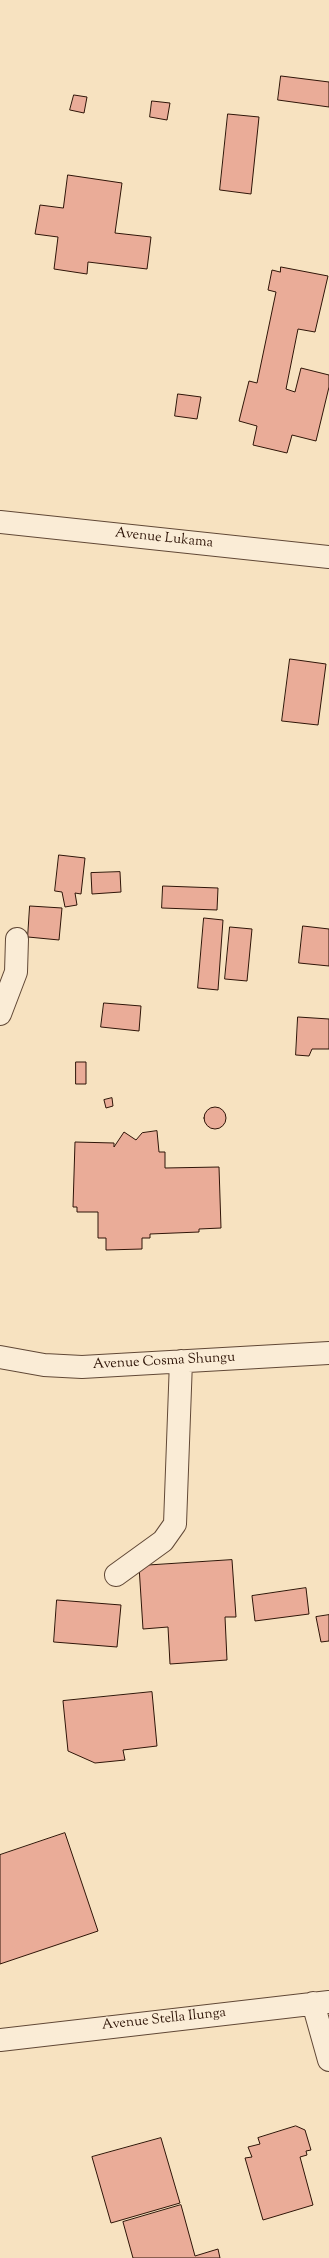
<!DOCTYPE html>
<style>
body{margin:0}
canvas{display:block;background:#f7e2c0}
</style>
<canvas width="329" height="2258"></canvas>
<script>
const c = document.querySelector('canvas').getContext('2d');
c.lineJoin = 'round';
function paint(path, color) { c.fillStyle = color; c.fill(path, 'evenodd'); }
function trace(path, color, width, dash) { c.strokeStyle = color; c.lineWidth = width; c.lineCap = dash ? 'butt' : 'round'; c.setLineDash(dash || []); c.stroke(path); }
function drawText(font, color, halo, rows, align = 'center') {
  c.font = font + ' "Sorts Mill Goudy",serif'; c.lineWidth = 3; c.setLineDash([]); c.textBaseline = 'middle'; c.strokeStyle = halo; c.fillStyle = color; for (const [text, x, y, turn = 0] of rows) {
    c.save(); c.translate(x, y); c.rotate((+turn || 0) * Math.PI / 180); c.textAlign = isNaN(turn) ? turn : align; if (halo) c.strokeText(text, 0, 0); c.fillText(text, 0, 0); c.restore();
  }
}
const building = new Path2D(`
 M281,76l48,6v25l-51,-7z
 M74,95l13,2 -3,16 -14,-3z
 M152,101l18,2 -3,17 -17,-3z
 M228,114l31,3 -8,77 -31,-4z
 M68,175l54,8 -7,50 36,4 -4,32 -59,-7 -1,12 -33,-5 4,-32 -23,-3 5,-29 23,3z
 M281,267l47,9 -13,56 -17,-3 -12,60 9,3 6,-24 28,7v12l-13,54 -24,-6 -5,18 -34,-8 4,-19 -18,-5 10,-40 8,2 19,-91 -8,-2 4,-20 8,2z
 M178,394l23,3 -4,22 -22,-3z
 M290,659l36,5 -8,61 -36,-4z
 M59,855l26,3 -4,36 -6,-1 2,12 -12,2 -3,-15 -7,-1z
 M120,872l1,20 -29,2 -1,-21z
 M163,886l55,2 -1,22 -55,-2z
 M30,906l32,2 -3,32 -31,-3z
 M204,918l19,2 -5,70 -20,-2z
 M303,926l26,3v37l-30,-3z
 M230,927l22,2 -5,52 -22,-2z
 M104,1003l37,3 -2,25 -38,-4z
 M298,1017l31,2v30h-17l-3,7 -13,-1z
 M76,1062h10v22h-10z
 M112,1098l1,8 -7,2 -2,-8z
 M204 1118a11 11 0 1 1 22 0a11 11 0 1 1-22 0Z
 M157,1131l2,21h6v16l54,-1 2,61 -22,1v3l-49,2v4h-8v11l-36,1v-12h-8v-26h-21v-5h-4l2,-65 39,1v4l10,-15 12,8 6,-7z
 M232,1560l4,57h-11l2,43 -57,4 -2,-37 -25,2 -4,-63z
 M306,1588l3,26 -54,7 -3,-25z
 M57,1600l64,5 -4,42 -63,-5z
 M329,1615v26l-8,1 -5,-25z
 M152,1692l5,54 -34,4 2,10 -30,3 -27,-12 -5,-50z
 M65,1833l33,98 -98,33v-109z
 M296,2126l9,4 6,20 -5,1 1,4 -7,2 13,48 -50,15 -18,-62 7,-1 -4,-10 12,-3 -2,-6z
 M161,2138l19,65 -69,20 -19,-66z
 M181,2205l14,51 23,-7 2,9h-87l-10,-36z`);
const minor = new Path2D(`
 M0,522l329,35
 M0,1014l16,-42 1,-33
 M0,1357l44,8 38,2 247,-14
 M116,1575l47,-34 12,-17 6,-163
 M313,2003l16,57
 M0,2040l329,-38`);
const streetNames = [
 ["Avenue Lukama",164,539,6],
 ["Avenue Cosma Shungu",164,1362,-3],
 ["Avenue Stella Ilunga",164,2020,-6]
];
paint(building, '#eaac98');
trace(building, '#2f1508', 1);
trace(minor, '#614836', 24);
trace(minor, '#faecd6', 22);
drawText('14px', '#2f1508', '#faecd6', streetNames);
</script>
